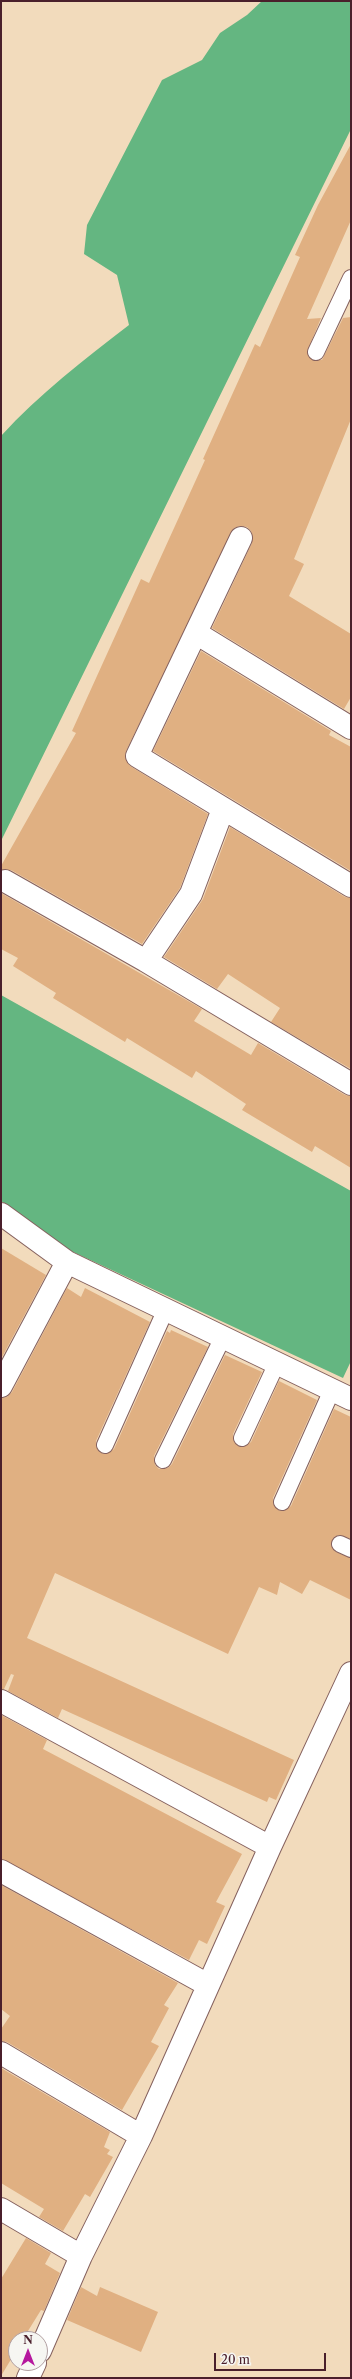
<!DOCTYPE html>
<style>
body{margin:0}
#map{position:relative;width:352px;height:2379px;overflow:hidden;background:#f2dbbc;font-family:"Libre Caslon Text",serif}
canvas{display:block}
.frame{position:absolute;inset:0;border:2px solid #4a1f2b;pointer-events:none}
.north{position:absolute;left:8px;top:2331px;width:40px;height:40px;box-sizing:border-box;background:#f6f6f2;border:1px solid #b1a0a2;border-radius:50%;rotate:0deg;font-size:11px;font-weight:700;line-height:16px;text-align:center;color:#4a1f2b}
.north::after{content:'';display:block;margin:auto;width:14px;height:18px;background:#b5179e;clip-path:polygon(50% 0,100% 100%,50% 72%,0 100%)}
.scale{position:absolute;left:214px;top:2353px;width:112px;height:18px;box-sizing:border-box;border:2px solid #4a1f2b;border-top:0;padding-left:5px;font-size:12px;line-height:14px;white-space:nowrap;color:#4a1f2b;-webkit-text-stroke:3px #f6f6f2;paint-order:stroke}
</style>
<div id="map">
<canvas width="352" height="2379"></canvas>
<div class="frame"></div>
<div class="north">N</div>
<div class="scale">20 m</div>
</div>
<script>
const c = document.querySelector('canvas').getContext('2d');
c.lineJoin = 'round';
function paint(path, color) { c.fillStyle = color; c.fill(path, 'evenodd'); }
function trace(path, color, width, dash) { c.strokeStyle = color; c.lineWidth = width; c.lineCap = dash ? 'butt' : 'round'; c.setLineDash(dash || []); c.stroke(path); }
const forest = new Path2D(`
 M262,1h89v128l-350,712v-405c38,-42 84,-77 128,-111l-12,-50 -33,-21 3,-29 75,-145 40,-20 18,-27 27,-18z
 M1,995l350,196v170l-8,17 -272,-127 -70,-50z`);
const building = new Path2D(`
 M351,144v76l-44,99 14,-1 -14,34 5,8h10l21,-42 8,-1v102l-57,140 10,5 -15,32 62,38v63l-7,12 -132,-81 40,-85 -1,-12 -4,-4 -7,-1 -6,2 -108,223 -1,6 5,9 78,48 -28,74 -38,56 -131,-74h-10v-4l75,-133 -4,-2 69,-152 8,4 56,-123 -2,-1 52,-115 5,3 40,-90 -5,-2 23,-50z
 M201,651l130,80 -2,4 22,12v124l-198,-120z
 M230,827l115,70 6,1v171l-80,-47 9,-14 -52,-34 -11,15 -53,-32 39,-58z
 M1,893l201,116 -8,12 57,34 7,-12 87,52 6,1v72l-36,-22 -3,6 -70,-42 4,-6 -50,-33 -4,7 -65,-40 -2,4 -72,-44 3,-5 -43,-27 5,-8 -17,-9z
 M1,1248l45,27 -45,84z
 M67,1288l14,9 4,-9 65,34 -54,119v5l5,7 5,1 8,-5 53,-118 3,2 1,-3 37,17 -54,109 1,9 4,4 9,-1 4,-4 53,-109 37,17 -29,62v5l5,7 5,1 8,-5 28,-61 38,19 -44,98v5l5,7 5,1 8,-5 43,-97 17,8v122l-12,-4 -5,2 -3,8 5,7 15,6v42l-41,-20 -8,14 -22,-12 -3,13 -18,-8 -31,67 -173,-81 -28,65 267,122 -18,40 -7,-3 -2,5 -205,-93 -4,9 -50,-27 6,-16 -3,-1 -7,15h-3v-291l6,-1 5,-5z
 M1,1715l46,25 -4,9 199,105 -26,48 9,4 -18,38 -8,-4 -10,20 -188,-101z
 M1,1885l177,98 -14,22 5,3 -18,34 8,4 -37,64 -115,-68 -6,-1v-12l9,-13 -9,-7z
 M1,2068l109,64 -6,15 6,3 -3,4 6,3 -23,40 -5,-3 -22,37 -24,-14 5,-8 -43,-26z
 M26,2238l25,15 -6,11 15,9 -16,38 -3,-1 -18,29h-7v12l-15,25v-97z
 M81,2287l16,9 3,-9 58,25 -17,40 -74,-32z`);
const service = new Path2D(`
 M316,352l35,-74
 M242,1438l35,-75
 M105,1445l61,-136
 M163,1460l60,-123
 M282,1502l50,-112
 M340,1544l11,5`);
const minor = new Path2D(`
 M241,538l-104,218 214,130
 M196,633l155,95
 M5,881l141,80 205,123
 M146,961l45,-67 32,-85
 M1,1214l66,48 -66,124
 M67,1262l284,137
 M1,1701l269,146
 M1,1871l207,114
 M1,2053l140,83
 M1,2209l80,47
 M40,2351l41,-95 60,-120 129,-289 81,-174
 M28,2378l7,-15`);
paint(forest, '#64b681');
paint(building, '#e0b082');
trace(service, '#85615e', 18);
trace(minor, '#85615e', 24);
trace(service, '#fff', 16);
trace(minor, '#fff', 22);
</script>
